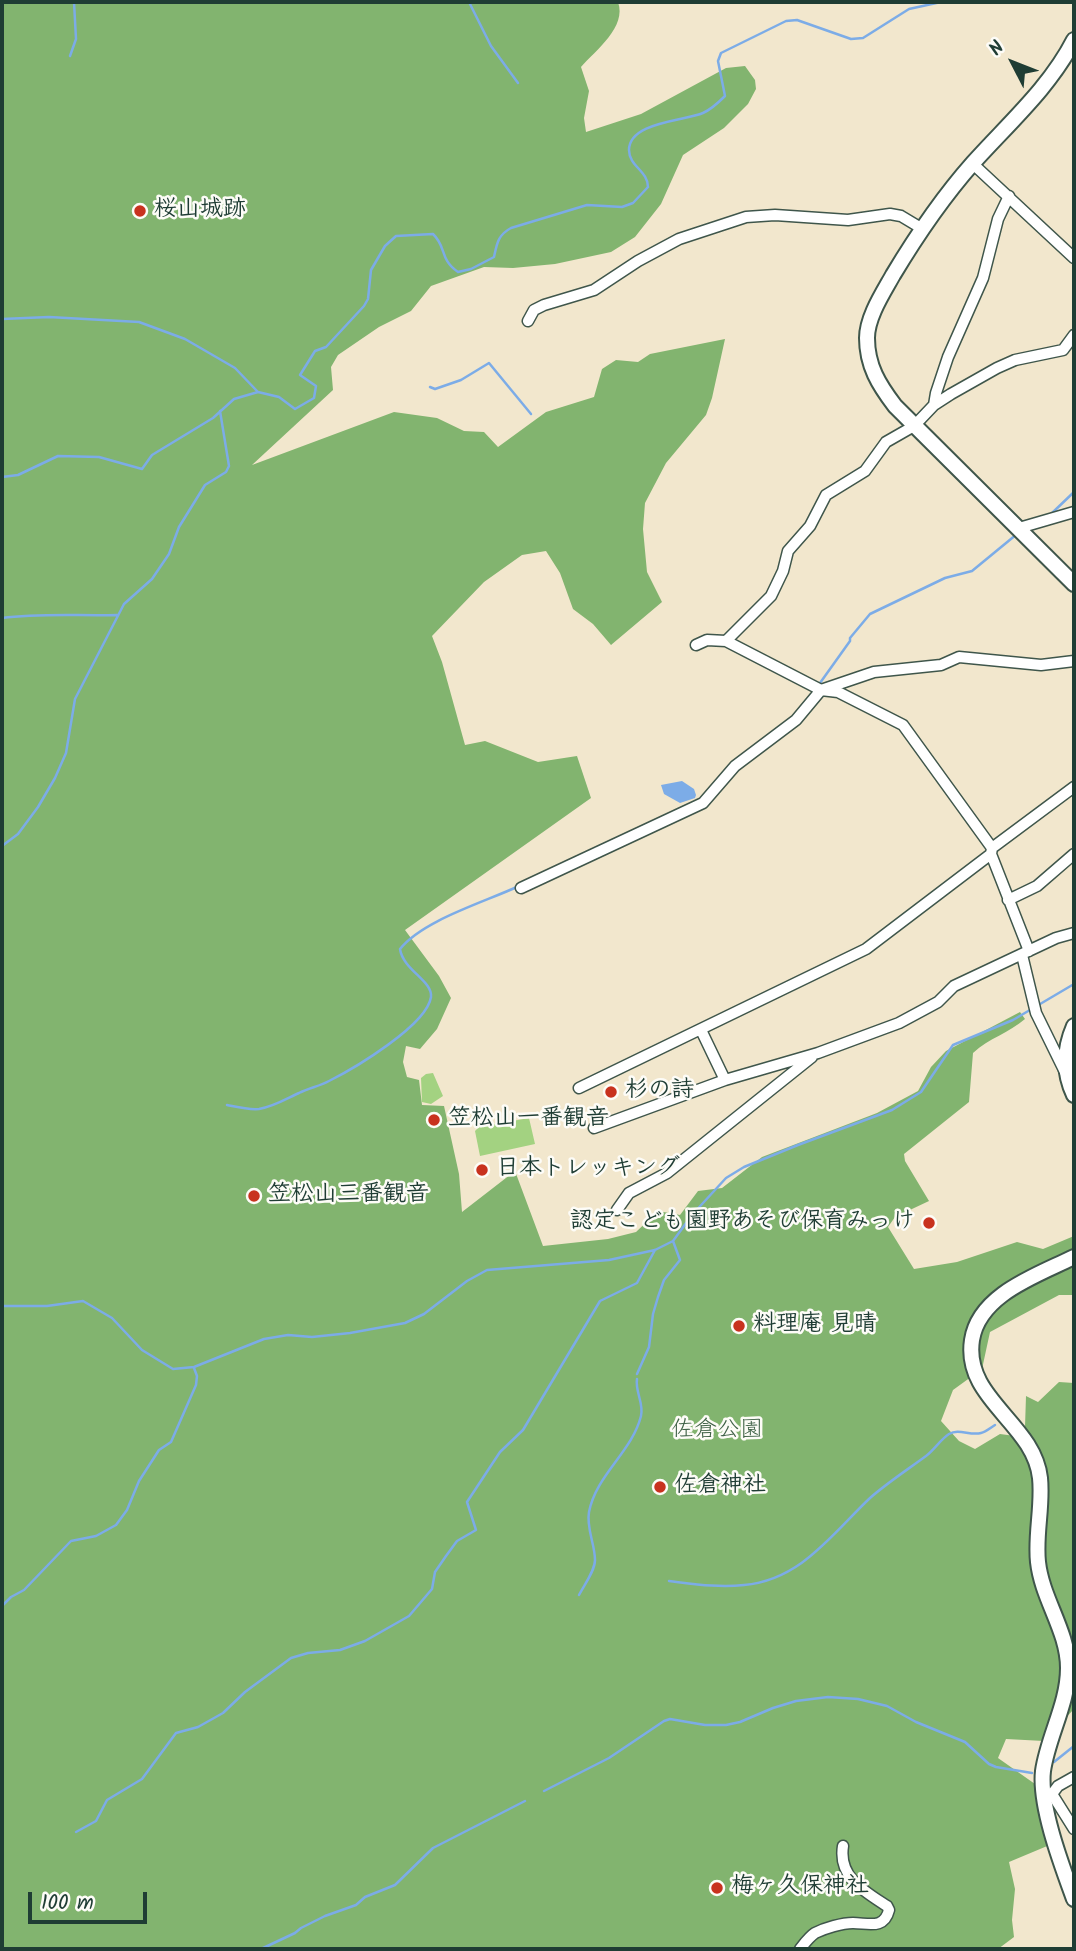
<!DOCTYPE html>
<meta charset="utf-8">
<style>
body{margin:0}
#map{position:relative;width:1076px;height:1951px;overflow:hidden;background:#f2e7cd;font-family:Kalam,sans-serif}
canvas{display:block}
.frame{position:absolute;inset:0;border:4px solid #1f3d34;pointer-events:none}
.north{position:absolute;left:978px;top:28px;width:70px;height:70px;-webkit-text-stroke:5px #fdfcf7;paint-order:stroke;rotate:312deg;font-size:19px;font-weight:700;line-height:28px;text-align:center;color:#1f3d34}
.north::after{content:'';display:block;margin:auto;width:24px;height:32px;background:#1f3d34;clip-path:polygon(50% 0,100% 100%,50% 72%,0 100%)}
.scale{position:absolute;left:28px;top:1892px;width:119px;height:32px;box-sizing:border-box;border:4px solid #1f3d34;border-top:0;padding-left:9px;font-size:21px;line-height:24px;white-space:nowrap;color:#1f3d34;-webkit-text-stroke:5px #fdfcf7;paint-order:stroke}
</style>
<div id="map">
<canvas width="1076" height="1951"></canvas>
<div class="frame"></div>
<div class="north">N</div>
<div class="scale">100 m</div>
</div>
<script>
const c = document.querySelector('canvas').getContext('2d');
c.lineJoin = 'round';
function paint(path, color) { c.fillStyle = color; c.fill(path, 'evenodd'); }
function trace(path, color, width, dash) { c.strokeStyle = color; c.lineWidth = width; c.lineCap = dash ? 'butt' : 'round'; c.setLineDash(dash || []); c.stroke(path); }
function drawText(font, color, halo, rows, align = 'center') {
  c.font = font + ' Kalam,"Klee One",sans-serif'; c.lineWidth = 5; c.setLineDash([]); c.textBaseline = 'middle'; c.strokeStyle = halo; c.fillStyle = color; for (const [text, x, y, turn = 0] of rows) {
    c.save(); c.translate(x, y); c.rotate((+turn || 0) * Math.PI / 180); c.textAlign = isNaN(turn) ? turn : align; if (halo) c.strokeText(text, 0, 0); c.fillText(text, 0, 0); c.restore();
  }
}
const green = new Path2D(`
 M433,1073l10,23 -12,8 -9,-2 -1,-24 5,-4z
 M529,1118l6,26 -55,12 -5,-25 4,-4z`);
const forest = new Path2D(`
 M2,2h616c9,25 -22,48 -37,65l8,24 -5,27 2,14 55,-18 85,-46 19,-2 10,14 1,9 -8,15 -24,24 -41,27 -22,49 -26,33 -24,15 -56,12 -42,4 -29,-1 -53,19 -20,25 -32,16 -41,28 -7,12 2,23 -81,75 142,-53 43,6 27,13 20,1 14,15 48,-35 48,-15 8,-28 14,-9 22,2 12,-8 75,-15 -13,59 -6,17 -40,48 -21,40 -2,26 4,43 15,30 -51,43 -18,-21 -20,-15 -13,-36 -14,-22 -24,4 -38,27 -52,54 10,26 23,83 20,-4 53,21 39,-6 14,42 -186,132 34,46 12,22 -14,31 -17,20 -14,-3 -3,16 4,15 12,3 3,25 22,1 15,68 3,38 53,-41 28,75 65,-7 28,-7 22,-21 22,4 18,-24 24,-3 40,-31 115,-44 41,-22 13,-24 15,-16 74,-39 5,7c-16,14 -36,19 -52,34l-4,49 -65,52 1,7 24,40 -34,16 -7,10 26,42 43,-7 60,-20 26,7 31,-13v59h-15l-69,37 -8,37 -29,21 -12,31 18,20 16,8 25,-15 15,2 10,-9 1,-31 12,6 21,-20 15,1v326l-30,32 -38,-2 -8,19 37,26 5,27 12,33 -43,18 6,27 -3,31 2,17 -16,12h-157l-5,-2 -12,2h-822z`);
const water = new Path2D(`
 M682,781l12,8 2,6 -1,3 -15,5 -16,-9 -3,-9z`);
const stream = new Path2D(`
 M469,2l22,44 27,37
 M70,56l6,-17 -2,-37
 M2,319l47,-2 90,5 46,17 50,29 22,23
 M430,387l5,2 26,-9 28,-17 42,51
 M2,477l16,-2 40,-19 41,1 43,12 10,-14 61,-37 21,-19 24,-7 21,5 16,12 19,-11 2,-12 -16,-11 15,-24 11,-4 38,-41 4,-7 3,-29 14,-24 11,-10 37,-2c14,13 6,25 25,38l13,-3 23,-12c3,-14 4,-22 17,-29l76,-23 35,2 11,-4 15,-16c0,-16 -19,-21 -19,-37 0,-28 55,-29 74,-37 9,-4 15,-10 22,-17l-7,-35 3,-8 65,-32 11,-1 54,19 12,-1 46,-29 32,-7
 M1051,514l23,-22
 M2,618c38,-5 76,-2 115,-3
 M820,683l30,-42v-3l20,-24 75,-36 27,-7 45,-37
 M2,846l16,-12 20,-27 17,-29 11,-25 9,-54 49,-95 28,-25 17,-25 10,-27 26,-42 21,-13 3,-6 -9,-55
 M227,1105c10,2 21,5 32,4 14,-2 27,-10 40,-16 10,-5 21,-7 30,-12 26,-13 98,-56 102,-84 2,-16 -28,-27 -31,-48 23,-29 85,-47 119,-63
 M2,1306h45l36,-5 29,17 30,32 31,19 21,-2 70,-28 24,-4 24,2 38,-4 55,-10 19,-9 43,-33 20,-11 122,-10 46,-10 18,-9 19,-26 34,-37 18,-11 54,-22 94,-35 29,-18 32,-47 60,-25 61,-36
 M637,1374l12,-27 4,-33 5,-17 6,-17 16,-20 -7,-19
 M669,1581c25,3 50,7 75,4 57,-5 88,-51 126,-87 17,-15 37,-28 56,-42 8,-6 15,-17 23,-22 10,-6 21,2 32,-1 5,-1 9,-5 14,-8
 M579,1595c5,-10 16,-24 16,-35 0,-16 -9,-32 -6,-48 7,-37 43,-60 52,-96 3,-13 -6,-24 -4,-37
 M2,1606l9,-9 13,-7 47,-49 25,-5 20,-11 11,-15 12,-29 20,-31 12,-8 25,-57 1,-9 -3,-8
 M1054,1762l20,-16
 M544,1791l65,-33 55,-37 6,-2 35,6h21l14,-3 33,-14 23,-7 32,-4 30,2 29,7 29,16 49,20 24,22 7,3 36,6
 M76,1832l20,-11 11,-21 35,-21 34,-46 22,-6 25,-14 22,-21 46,-34 17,-5 32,-3 25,-9 44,-25 23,-27 3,-17 11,-16 11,-15 19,-11 -9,-28 33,-50 23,-22 77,-129 37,-18 18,-33
 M261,1949l34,-16 6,-5 24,-12 31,-11 9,-8 30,-12 38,-37 92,-47`);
const street = new Path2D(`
 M973,164l101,94
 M528,321l6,-11 10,-5 50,-15 44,-29 41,-22 67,-22 29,-2 73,5 42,-6 11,2 20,12
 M934,405l2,-12 12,-36 35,-79 15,-59 11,-23
 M1019,528l55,-16
 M726,641l45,-45 12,-25 5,-20 22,-25 16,-31 39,-24 21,-29 28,-16 20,-21 17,-11 46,-26 18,-8 48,-10 11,-15
 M696,645l11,-5 19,1 95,49 17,2 65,33 89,123
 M991,854l38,97
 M521,888l182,-85 32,-37 61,-46 25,-30 53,-18 67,-7 18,-8 82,8 33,-4
 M1008,900l29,-14 37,-32
 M1022,955l14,58 29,59
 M701,1030l24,50
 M579,1088l287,-139 125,-95 1,-6 82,-61
 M594,1128l131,-48 93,-27 81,-30 39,-21 16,-16 102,-48 18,-5
 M617,1210l12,-17 38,-20 145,-116
 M1074,1777l-16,9 -6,8 22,35
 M800,1949c4,-5 9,-12 15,-16 10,-5 27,-10 38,-10 15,0 31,7 36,-13l-2,-4c-23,-15 -49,-29 -44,-60`);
const secondary = new Path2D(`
 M1074,40c-24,47 -65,83 -101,123 -31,35 -56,72 -80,112 -10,18 -26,42 -26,63 0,28 12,47 28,68l179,178
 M1074,1026c-10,23 -11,46 0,69
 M1074,1257c-36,18 -95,37 -102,83 -9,59 62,83 68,138 3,28 -5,56 -2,84 4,37 30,69 30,106 0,36 -20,68 -25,103 -4,35 19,95 31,128`);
const markers = [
 [140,211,7,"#c8321e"],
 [611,1092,7,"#c8321e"],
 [434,1120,7,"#c8321e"],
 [482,1170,7,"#c8321e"],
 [254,1196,7,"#c8321e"],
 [929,1223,7,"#c8321e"],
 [739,1326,7,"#c8321e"],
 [660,1487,7,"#c8321e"],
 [717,1888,7,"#c8321e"]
];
const poiNames = [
 ["桜山城跡",154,211],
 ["杉の詩",625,1092],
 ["笠松山一番観音",448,1120],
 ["日本トレッキング",496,1170],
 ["笠松山三番観音",268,1196],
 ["認定こども園野あそび保育みっけ",915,1223,"right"],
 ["料理庵 見晴",753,1326],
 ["佐倉神社",674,1487],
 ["梅ヶ久保神社",731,1888]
];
const parkNames = [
 ["佐倉公園",717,1432]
];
paint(green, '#a3d281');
paint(forest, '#82b46f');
paint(water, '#7cace7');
trace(stream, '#7cace7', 2.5);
trace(street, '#3f564b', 13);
trace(secondary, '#3f564b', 18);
trace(street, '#fff', 10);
trace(secondary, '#fff', 14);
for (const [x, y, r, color] of markers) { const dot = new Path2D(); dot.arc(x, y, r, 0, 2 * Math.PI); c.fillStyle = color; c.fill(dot); trace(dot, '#fdfcf7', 2.5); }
drawText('bold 23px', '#1f3d34', '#fdfcf7', poiNames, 'left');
drawText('23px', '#406247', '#fdfcf7', parkNames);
</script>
